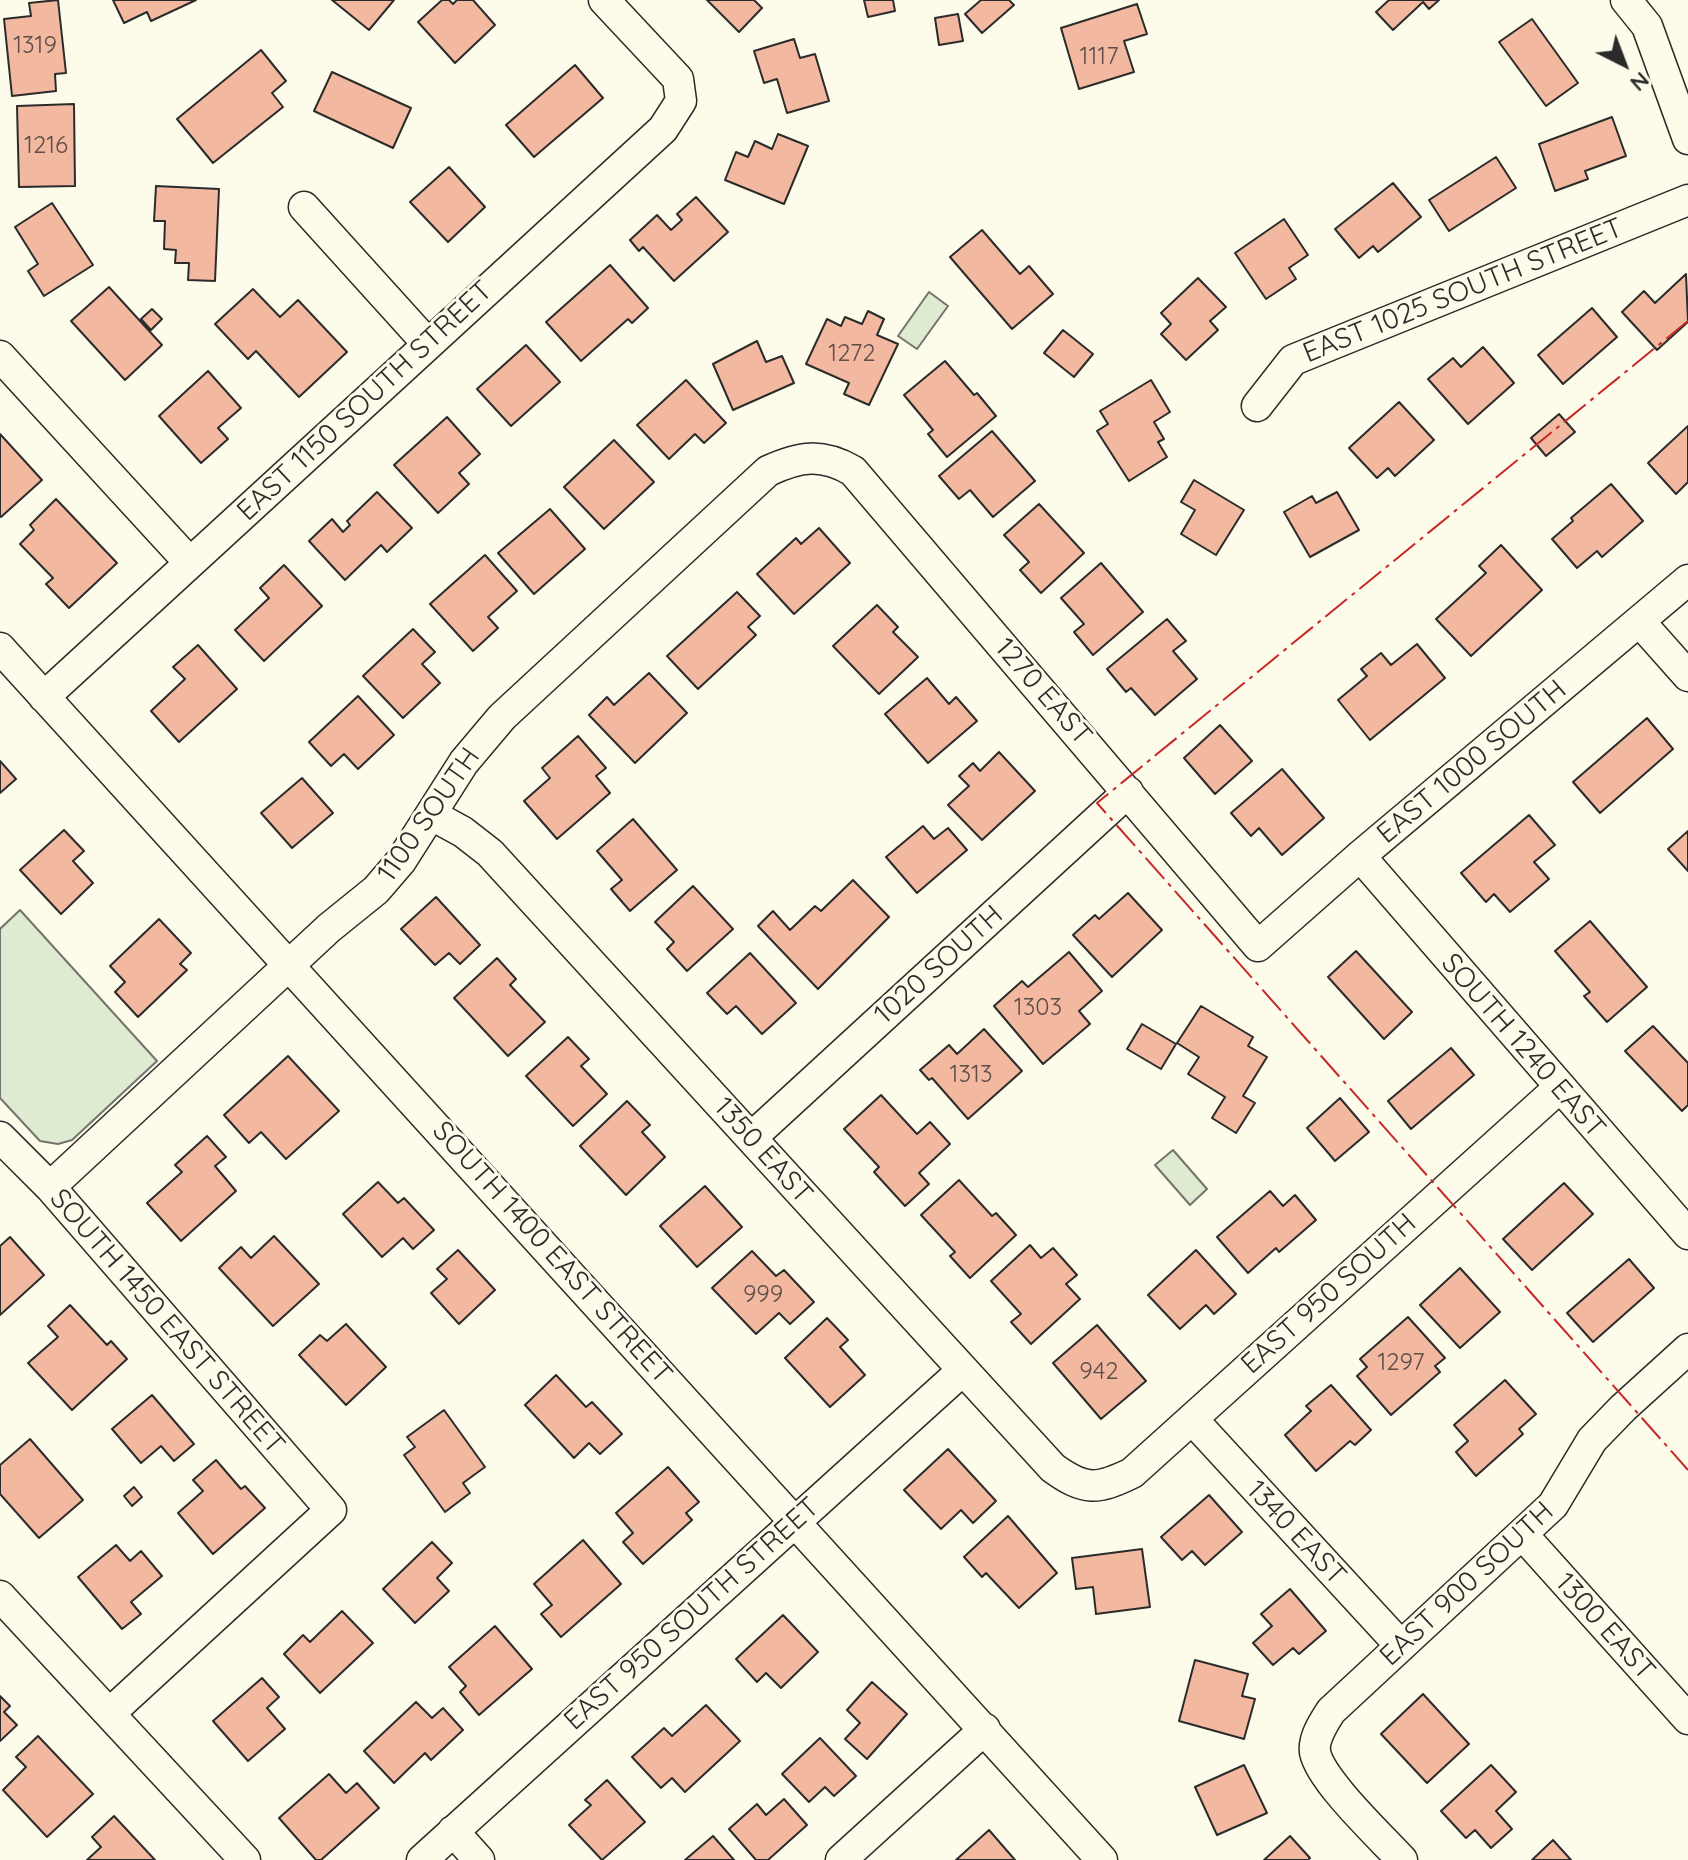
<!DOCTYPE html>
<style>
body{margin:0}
#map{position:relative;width:1688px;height:1860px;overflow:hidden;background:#fdfbea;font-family:Quicksand,sans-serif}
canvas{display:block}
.north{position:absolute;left:1584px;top:24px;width:80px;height:80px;-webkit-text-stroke:6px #fdfbea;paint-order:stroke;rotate:138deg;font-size:22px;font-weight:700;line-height:32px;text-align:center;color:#2b2b2b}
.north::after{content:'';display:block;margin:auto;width:28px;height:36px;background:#2b2b2b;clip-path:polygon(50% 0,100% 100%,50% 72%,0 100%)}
</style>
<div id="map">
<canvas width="1688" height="1860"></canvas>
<div class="north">N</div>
</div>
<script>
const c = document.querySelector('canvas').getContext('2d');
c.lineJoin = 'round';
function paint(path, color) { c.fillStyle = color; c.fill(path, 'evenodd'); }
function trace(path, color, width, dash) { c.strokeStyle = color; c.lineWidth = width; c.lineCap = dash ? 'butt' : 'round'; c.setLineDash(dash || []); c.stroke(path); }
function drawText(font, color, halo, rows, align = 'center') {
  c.font = font + ' Quicksand,sans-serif'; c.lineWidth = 6; c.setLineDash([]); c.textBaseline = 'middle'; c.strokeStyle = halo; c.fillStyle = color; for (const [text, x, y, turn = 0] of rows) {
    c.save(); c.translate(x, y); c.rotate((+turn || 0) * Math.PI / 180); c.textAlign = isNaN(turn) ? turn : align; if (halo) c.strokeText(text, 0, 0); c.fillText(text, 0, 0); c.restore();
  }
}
const green = new Path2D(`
 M929,292l19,14 -31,43 -19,-13z
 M20,910l137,151 -85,79 -14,4 -18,-3 -40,-43v-169z
 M1173,1150l34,39 -17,16 -35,-40z`);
const building = new Path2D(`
 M58,0l8,73 -11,1 1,17 -44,5 -8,-77 27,-3 -2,-13z
 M113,0h83l-45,21 -4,-9 -23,11z
 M332,0h62l-25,30z
 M442,0h7l4,4 4,-4h16l22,25 -40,38 -37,-41z
 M707,0h47l8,8 -23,24z
 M864,0h29l2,11 -27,6z
 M981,0h28l5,5 -32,28 -17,-19z
 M1389,0h50l-10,9 -6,-7 -30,28 -17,-18z
 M1137,4l10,30 -23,7 10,31 -55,17 -18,-61z
 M958,14l5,27 -24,4 -4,-27z
 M1532,19l46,64 -32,23 -47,-64z
 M794,39l6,19 15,-4 14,47 -42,12 -10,-34 -13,4 -10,-32z
 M261,50l25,31 -14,12 11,14 -70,56 -36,-44z
 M575,65l28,33 -69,59 -28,-32z
 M332,72l79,36 -18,40 -79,-37z
 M74,104l1,82 -56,1 -2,-81z
 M1612,117l14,39 -41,15 3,8 -33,12 -16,-47z
 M778,134l30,12 -24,58 -59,-24 11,-28 12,5 7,-16 17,8z
 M1496,157l20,31 -67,43 -20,-31z
 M449,167l36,40 -37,35 -38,-40z
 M1393,183l28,34 -43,35 -5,-6 -14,12 -24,-29z
 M156,186l63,3 -4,92 -27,-1 1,-17h-14l1,-13 -12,-1 1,-28h-11z
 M696,197l32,35 -54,49 -31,-34 -4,4 -9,-11 27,-25 14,15 11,-10 -5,-6z
 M52,203l41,62 -49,31 -16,-25 10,-7 -23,-37z
 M1284,219l24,36 -19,13 7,11 -30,20 -31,-46z
 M982,230l38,44 9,-8 24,28 -41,35 -62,-72z
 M610,265l38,43 -16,15 -4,-4 -47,42 -35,-39z
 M1686,274l2,48 -31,28 -35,-38 22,-21 11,12z
 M1198,278l28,29 -16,14 8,9 -32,30 -25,-26 10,-10 -10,-11z
 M109,287l53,58 -37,35 -54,-59z
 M253,289l27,28 18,-17 49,52 -48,45 -43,-46 -8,8 -33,-35z
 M1592,308l25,29 -54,47 -25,-29z
 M152,309l10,10 -11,11 -10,-11z
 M868,311l16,8 -7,16 21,9 -29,61 -25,-11 5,-11 -43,-19 21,-45 14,7 4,-9 17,7z
 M1063,330l30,24 -19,23 -30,-24z
 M757,341l9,21 16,-6 12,27 -61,27 -20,-46z
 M526,345l34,37 -49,44 -34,-37z
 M1483,347l31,36 -46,41 -40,-45 25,-21 8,9z
 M945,361l29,34 3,-2 19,23 -49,41 -19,-23 5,-4 -29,-35z
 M208,371l33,37 -23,20 10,11 -27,24 -42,-47z
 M686,380l40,43 -22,20 -9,-9 -26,25 -32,-34z
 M1151,380l19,32 -16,10 10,17 -6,3 9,15 -38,24 -32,-50 11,-7 -8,-13z
 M1399,402l35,38 -39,36 -7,-8 -11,10 -28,-30z
 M1559,414l16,18 -29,24 -15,-18z
 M447,417l33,37 -21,19 10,11 -31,29 -44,-48z
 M1688,426v56l-12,12 -28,-31z
 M992,431l43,50 -42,36 -23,-27 -11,9 -20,-23z
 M0,434l42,46 -41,37 -1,-1z
 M614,440l40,42 -50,47 -40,-42z
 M1194,480l50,30 -28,45 -35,-21 14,-24 -14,-8z
 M1611,484l32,37 -41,36 -5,-6 -20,17 -25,-29 21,-18 -2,-3z
 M377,492l35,36 -25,24 -6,-7 -36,35 -36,-39 23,-22 11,13 7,-7 -3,-4z
 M1337,492l22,38 -49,27 -26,-45 28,-16 4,7z
 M56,499l61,64 -48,45 -23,-24 7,-6 -33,-34 14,-14 -4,-5z
 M1039,504l45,49 -43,40 -21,-23 9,-8 -25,-27z
 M550,509l35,40 -51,45 -36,-41z
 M819,528l31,35 -56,51 -37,-40 39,-36 5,6z
 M1501,545l41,45 -71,66 -35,-37 50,-46 -7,-7z
 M485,555l32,36 -29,26 10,11 -25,23 -43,-47z
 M1101,563l42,49 -50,43 -19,-23 10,-8 -23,-26z
 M284,565l38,41 -58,55 -29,-31 34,-32 -9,-10z
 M737,592l23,24 -12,11 8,8 -58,54 -31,-33z
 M877,605l21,22 -5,5 25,25 -39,37 -46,-48z
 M1167,619l19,22 -13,10 24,28 -42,36 -24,-27 -5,4 -19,-23z
 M413,629l22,23 -13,12 18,19 -37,35 -40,-42z
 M1417,644l28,34 -75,62 -32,-40 29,-24 -6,-7 20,-16 10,12z
 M198,645l39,44 -58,53 -28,-31 34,-32 -12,-12z
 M649,673l38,40 -52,50 -46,-48 18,-18 7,8z
 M927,678l22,26 7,-7 21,24 -49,42 -43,-49z
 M358,696l36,39 -36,34 -14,-15 -13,12 -22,-24z
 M1647,718l26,31 -73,64 -27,-31z
 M1220,725l32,36 -37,33 -31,-36z
 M578,736l28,32 -10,8 14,17 -53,46 -33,-38 26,-23 -8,-10z
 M999,752l36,39 -53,49 -34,-35 21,-19 -10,-10 14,-13 7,8z
 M0,761l16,18 -16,14z
 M1282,769l42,49 -42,37 -23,-27 -8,8 -20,-23z
 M302,778l31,35 -41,35 -31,-35z
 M1529,815l26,30 -21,17 15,17 -39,33 -16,-18 -8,8 -25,-29z
 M633,819l44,51 -47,41 -19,-22 11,-9 -25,-29z
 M923,826l11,13 14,-11 19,22 -50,43 -31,-36z
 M64,830l20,21 -11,10 20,22 -32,31 -41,-44z
 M1688,831v40l-20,-22z
 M853,880l36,37 -71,72 -60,-63 15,-15 17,19 25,-24 6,5z
 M693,886l40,43 -46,42 -20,-22 7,-7 -19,-20z
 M1128,893l34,37 -50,47 -39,-42 22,-20 4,4z
 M436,897l44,48 -20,19 -11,-11 -14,12 -34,-36z
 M159,919l32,34 -11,11 7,6 -49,47 -23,-25 10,-10 -15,-16z
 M1590,921l57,66 -40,35 -23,-26 6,-4 -35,-41z
 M1356,951l56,61 -28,27 -56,-62z
 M1069,952l33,39 -23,20 11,13 -47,40 -49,-58 28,-25 6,6z
 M750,953l46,50 -34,31 -26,-28 -9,8 -20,-21z
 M497,958l19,21 -6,6 35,37 -37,34 -54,-58z
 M1201,1006l52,31 -5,9 19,11 -24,39 12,7 -19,30 -24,-15 13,-21 -37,-23 11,-17 -22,-14z
 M1142,1024l34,20 -15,25 -34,-20z
 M1653,1026l35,37v42l-6,6 -57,-60z
 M984,1029l38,42 -54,48 -36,-41 -3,2 -9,-10 29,-25 8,9z
 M568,1037l21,22 -8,7 26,28 -34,32 -47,-50z
 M1451,1048l23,27 -63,54 -23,-28z
 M288,1056l51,55 -53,48 -25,-27 -12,11 -25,-28z
 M881,1095l36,39 13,-12 20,22 -31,29 10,11 -24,22 -31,-34 5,-5 -35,-38z
 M1340,1098l29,34 -34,29 -28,-33z
 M627,1101l23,24 -8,7 23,25 -39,38 -46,-49z
 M207,1136l19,21 -11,9 21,25 -55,50 -34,-38 35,-31 -7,-7z
 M959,1180l33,36 4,-3 20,22 -46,43 -20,-22 5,-4 -34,-37z
 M378,1182l20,21 6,-5 30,32 -21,19 -10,-11 -21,19 -39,-43z
 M1564,1183l29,31 -61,56 -29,-31z
 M705,1186l37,41 -45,40 -37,-41z
 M1270,1191l13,15 12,-11 21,25 -37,32 -3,-4 -28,25 -31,-36z
 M274,1236l45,48 -46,42 -54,-58 22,-21 10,11z
 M10,1237l34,38 -44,40v-69z
 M1030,1245l11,13 12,-10 24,27 -11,9 14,15 -49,45 -20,-22 10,-8 -30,-33z
 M458,1250l37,40 -36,34 -28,-31 16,-14 -10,-10z
 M1196,1250l40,44 -22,20 -8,-9 -26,24 -32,-34z
 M752,1251l24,25 8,-6 30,32 -24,22 -11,-11 -23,21 -44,-46z
 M1629,1259l25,29 -61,54 -26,-29z
 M1460,1268l40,44 -40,36 -40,-43z
 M70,1305l37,40 4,-4 16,18 -55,51 -44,-47 30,-26 -10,-11z
 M1408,1317l37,41 -10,8 5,6 -49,43 -34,-39 10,-9 -7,-8z
 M827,1318l21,22 -8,7 25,28 -35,32 -45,-49z
 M346,1324l40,43 -40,38 -47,-50 21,-20 7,6z
 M1097,1325l49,56 -45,38 -48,-56z
 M556,1375l30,32 6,-5 30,32 -22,20 -11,-11 -15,15 -49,-53z
 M1505,1380l31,34 -17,15 4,5 -47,42 -20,-24 12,-11 -14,-16z
 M1331,1385l40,45 -16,15 -5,-4 -34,30 -31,-36 26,-24 -5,-5z
 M152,1395l42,49 -20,17 -13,-15 -20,17 -29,-34z
 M444,1410l41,57 -22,16 7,10 -25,19 -41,-57 11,-8 -8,-10z
 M30,1439l53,61 -44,38 -39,-44v-29z
 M948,1449l48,52 -23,22 -12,-13 -20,19 -37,-39z
 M216,1460l25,29 4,-3 20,22 -52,46 -35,-41 25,-22 -10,-11z
 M668,1467l31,35 -13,11 6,7 -49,44 -20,-22 10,-9 -17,-20z
 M134,1487l8,10 -10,9 -8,-10z
 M1209,1495l33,37 -37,33 -13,-14 -10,9 -21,-23z
 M1008,1516l49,57 -38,35 -33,-35 -4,4 -18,-20z
 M583,1540l38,44 -60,53 -20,-23 11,-9 -18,-21z
 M432,1542l20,21 -15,15 12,13 -34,32 -32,-34z
 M116,1545l14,16 11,-10 21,25 -31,26 10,12 -19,15 -44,-52z
 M1142,1549l8,58 -54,7 -3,-27 -17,2 -4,-31z
 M1290,1589l36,42 -27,23 -6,-6 -20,17 -20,-22 19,-17 -11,-12z
 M342,1611l31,32 -53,50 -36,-39 19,-19 7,7z
 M783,1615l35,37 -37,36 -15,-15 -9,9 -21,-23z
 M495,1626l37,43 -53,46 -19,-23 6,-6 -17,-19z
 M1195,1660l53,14 -6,22 13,3 -11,40 -65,-18z
 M262,1678l17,19 -12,11 18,21 -37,32 -35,-40z
 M872,1682l35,32 -40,45 -22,-20 15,-16 -13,-13z
 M1423,1694l46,50 -42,39 -46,-49z
 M0,1696l10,10 -6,6 13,13 -17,16z
 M416,1702l16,16 11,-10 20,22 -32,30 -6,-7 -31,30 -30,-32z
 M706,1705l34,36 -55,51 -13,-14 -11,10 -29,-31 32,-29 8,8z
 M38,1736l55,58 -46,43 -44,-47 23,-23 -10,-10z
 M820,1738l36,38 -22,20 -9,-9 -16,15 -27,-28z
 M1244,1765l23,48 -50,22 -22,-48z
 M1491,1765l25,27 -20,19 16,18 -21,19 -16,-18 -9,8 -25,-27z
 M329,1774l17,19 11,-10 22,25 -58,52h-5l-37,-42z
 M607,1780l38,42 -43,38 -33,-35 22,-20 -6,-5z
 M784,1799l23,26 -39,35h-12l-27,-31 28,-25 9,11z
 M114,1816l41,44h-68l14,-13 -9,-10z
 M989,1830l26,30h-59z
 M713,1836l21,24h-49z
 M1290,1836l20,22 -2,2h-44z
 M1553,1840l18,20h-39z`);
const minor = new Path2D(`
 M1626,0l21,26 41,113
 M304,207l123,136
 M0,356l190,207
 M1257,406l36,-46 395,-160
 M1640,622l48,54
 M0,648l1102,1212
 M44,697l619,-568 18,-28 -3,-22 -74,-79
 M432,815l31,17 27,21 563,615c32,23 44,22 79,5l427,-385
 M1360,856l328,378
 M0,1137l50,50 281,323 -221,203
 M751,1138l377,-346
 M50,1187l279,-259 47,-38 25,-29 63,-99 38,-45 266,-246c32,-15 54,-18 85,0l405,475 102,-90 328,-276
 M1192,1419l209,227
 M1522,1534l166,185
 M0,1596l245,264
 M453,1831l26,29
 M422,1860l541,-490
 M841,1860l144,-131
 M1402,1860c-21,-23 -82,-80 -87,-108 -2,-14 9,-30 16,-41l222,-206 39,-65 31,-32 65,-59`);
const power = new Path2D(`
 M1688,321l-591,482 591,667`);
const numberNames = [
 ["1319",35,46],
 ["1117",1099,57],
 ["1216",46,146],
 ["1272",852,354],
 ["1303",1038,1008],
 ["1313",971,1075],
 ["999",763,1295],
 ["1297",1401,1363],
 ["942",1099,1372]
];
const streetNames = [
 ["EAST 1025 SOUTH STREET",1463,291,-22],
 ["EAST 1150 SOUTH STREET",365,401,-43],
 ["1270 EAST",1043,692,49],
 ["EAST 1000 SOUTH",1472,762,-40],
 ["1100 SOUTH",429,815,-55],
 ["1020 SOUTH",939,965,-42],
 ["SOUTH 1240 EAST",1523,1046,49],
 ["1350 EAST",763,1151,48],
 ["SOUTH 1400 EAST STREET",552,1253,48],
 ["EAST 950 SOUTH",1329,1294,-42],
 ["SOUTH 1450 EAST STREET",167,1322,49],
 ["1340 EAST",1296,1533,47],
 ["EAST 900 SOUTH",1467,1584,-43],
 ["EAST 950 SOUTH STREET",692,1614,-42],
 ["1300 EAST",1605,1627,48]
];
paint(green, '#deebd1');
trace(green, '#74746e', 2);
paint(building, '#f2b8a0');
trace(building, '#2b2b2b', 2);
trace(minor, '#2b2b2b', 33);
trace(minor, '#fdfbea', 30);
trace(power, '#c62828', 2, [28, 6, 4, 6]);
drawText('24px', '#5d4e48', null, numberNames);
drawText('28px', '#2b2b2b', '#fdfbea', streetNames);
</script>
